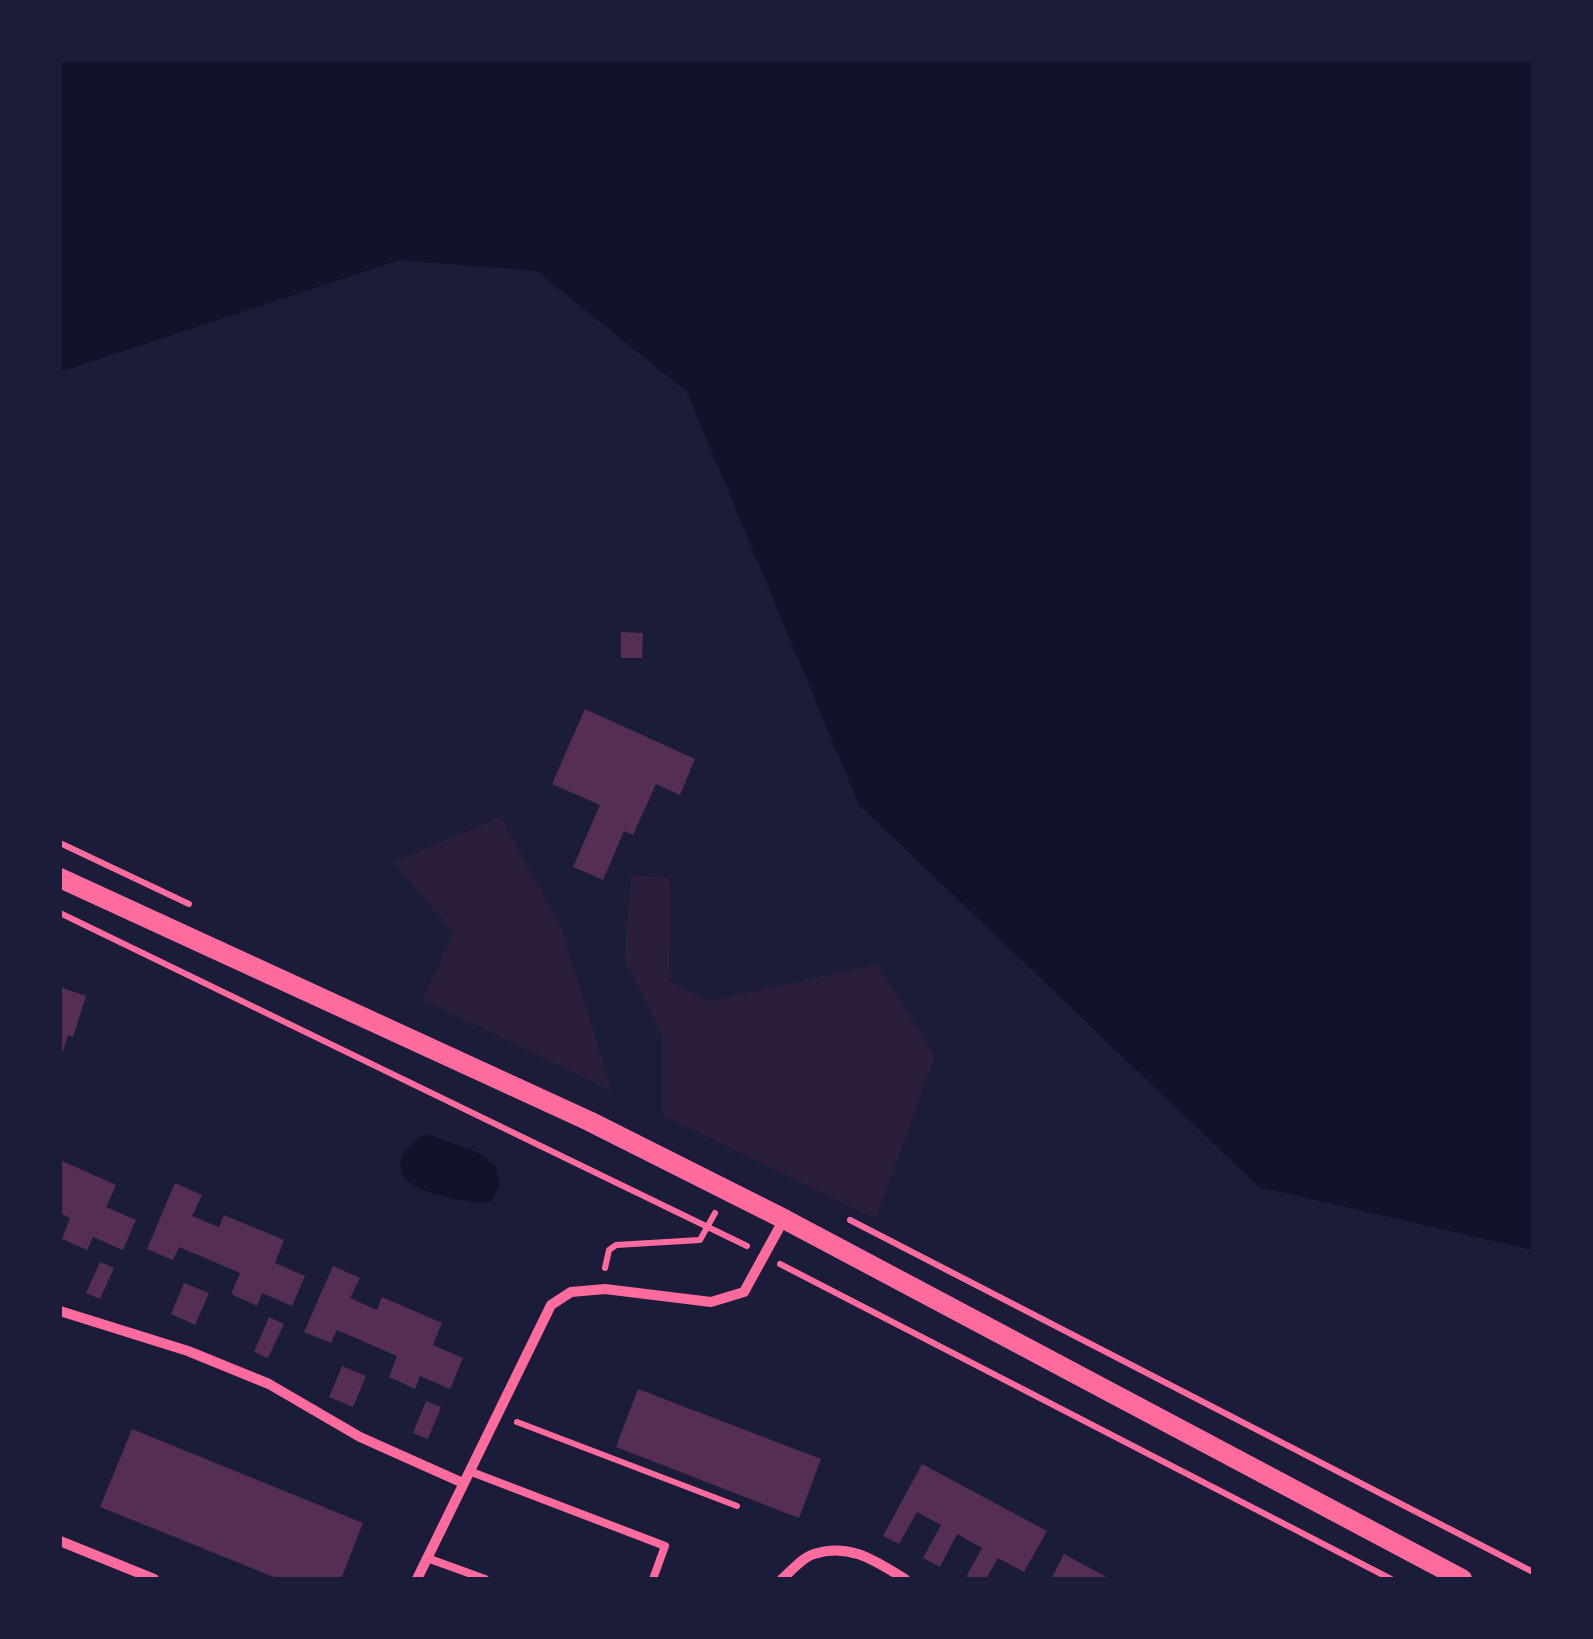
<!DOCTYPE html>
<style>
body{margin:0}
#map{position:relative;width:1593px;height:1639px;overflow:hidden;background:#1b1b3a;font-family:Lato,sans-serif}
canvas{display:block}
.frame{position:absolute;inset:0;border:62px solid #1b1b3a;pointer-events:none}
</style>
<div id="map">
<canvas width="1593" height="1639"></canvas>
<div class="frame"></div>
</div>
<script>
const c = document.querySelector('canvas').getContext('2d');
c.lineJoin = 'round';
function paint(path, color) { c.fillStyle = color; c.fill(path, 'evenodd'); }
function trace(path, color, width, dash) { c.strokeStyle = color; c.lineWidth = width; c.lineCap = dash ? 'butt' : 'round'; c.setLineDash(dash || []); c.stroke(path); }
const green = new Path2D(`
 M501,817l61,113 50,161 -189,-91 30,-67 -60,-71z
 M631,875l39,3 -1,103 41,20 167,-37 58,92 -59,163 -214,-104v-79l-38,-77z`);
const water = new Path2D(`
 M60,60h1473v1190l-274,-63 -400,-382 -172,-413 -150,-121 -138,-11 -339,112z
 M427,1134l50,18 19,14 4,18 -8,17c-14,6 -71,-8 -83,-19 -20,-18 0,-40 18,-48z`);
const building = new Path2D(`
 M621,632l22,1 -1,25h-21z
 M585,709l110,50 -15,36 -24,-11 -23,51 -9,-4 -21,49 -30,-13 27,-62 -48,-21z
 M60,987l26,9 -13,41 -5,-2 -7,22z
 M60,1160l56,25 -10,22 30,13 -13,30 -30,-13 -6,13 -25,-11 8,-21 -10,-5z
 M175,1183l27,12 -10,21 27,11 5,-12 60,25 -9,23 30,13 -13,30 -30,-13 -5,13 -26,-12 9,-21 -61,-26 -6,13 -26,-11z
 M100,1262l14,6 -14,31 -14,-6z
 M333,1266l27,12 -10,20 27,12 5,-13 60,26 -9,22 30,13 -13,31 -30,-13 -5,13 -26,-12 8,-21 -60,-26 -6,13 -27,-11z
 M184,1283l25,10 -14,32 -24,-11z
 M269,1317l15,7 -16,34 -14,-6z
 M342,1366l24,10 -13,31 -24,-10z
 M638,1389l183,70 -22,59 -183,-71z
 M426,1401l15,6 -13,32 -15,-6z
 M132,1429l231,94 -22,56h-62l-179,-72z
 M922,1464l125,67 -23,41 -26,-14 -12,21h-21l17,-31 -25,-14 -17,33 -17,-9 18,-33 -24,-13 -18,32 -16,-8z
 M1064,1554l46,25h-59z`);
const path = new Path2D(`
 M60,843l129,61
 M60,913l687,333
 M850,1220l683,352
 M780,1264l611,315
 M605,1268l4,-18 7,-5 84,-5 15,-27
 M517,1422l220,84`);
const service = new Path2D(`
 M469,1471l196,75 -12,33
 M427,1558l58,21`);
const minor = new Path2D(`
 M60,1311l128,40 81,33 91,53 103,46
 M60,1541l94,38
 M417,1579l134,-274 20,-13 34,-3 106,13 33,-10 40,-73
 M782,1579c9,-8 21,-22 32,-25 36,-12 63,8 91,25`);
const secondary = new Path2D(`
 M60,878l529,243 195,98 678,360`);
paint(green, '#2a1e3b');
paint(water, '#12122b');
paint(building, '#542f53');
trace(path, '#ff6b9d', 6);
trace(service, '#ff6b9d', 8);
trace(minor, '#ff6b9d', 10);
trace(secondary, '#ff6b9d', 20);
</script>
